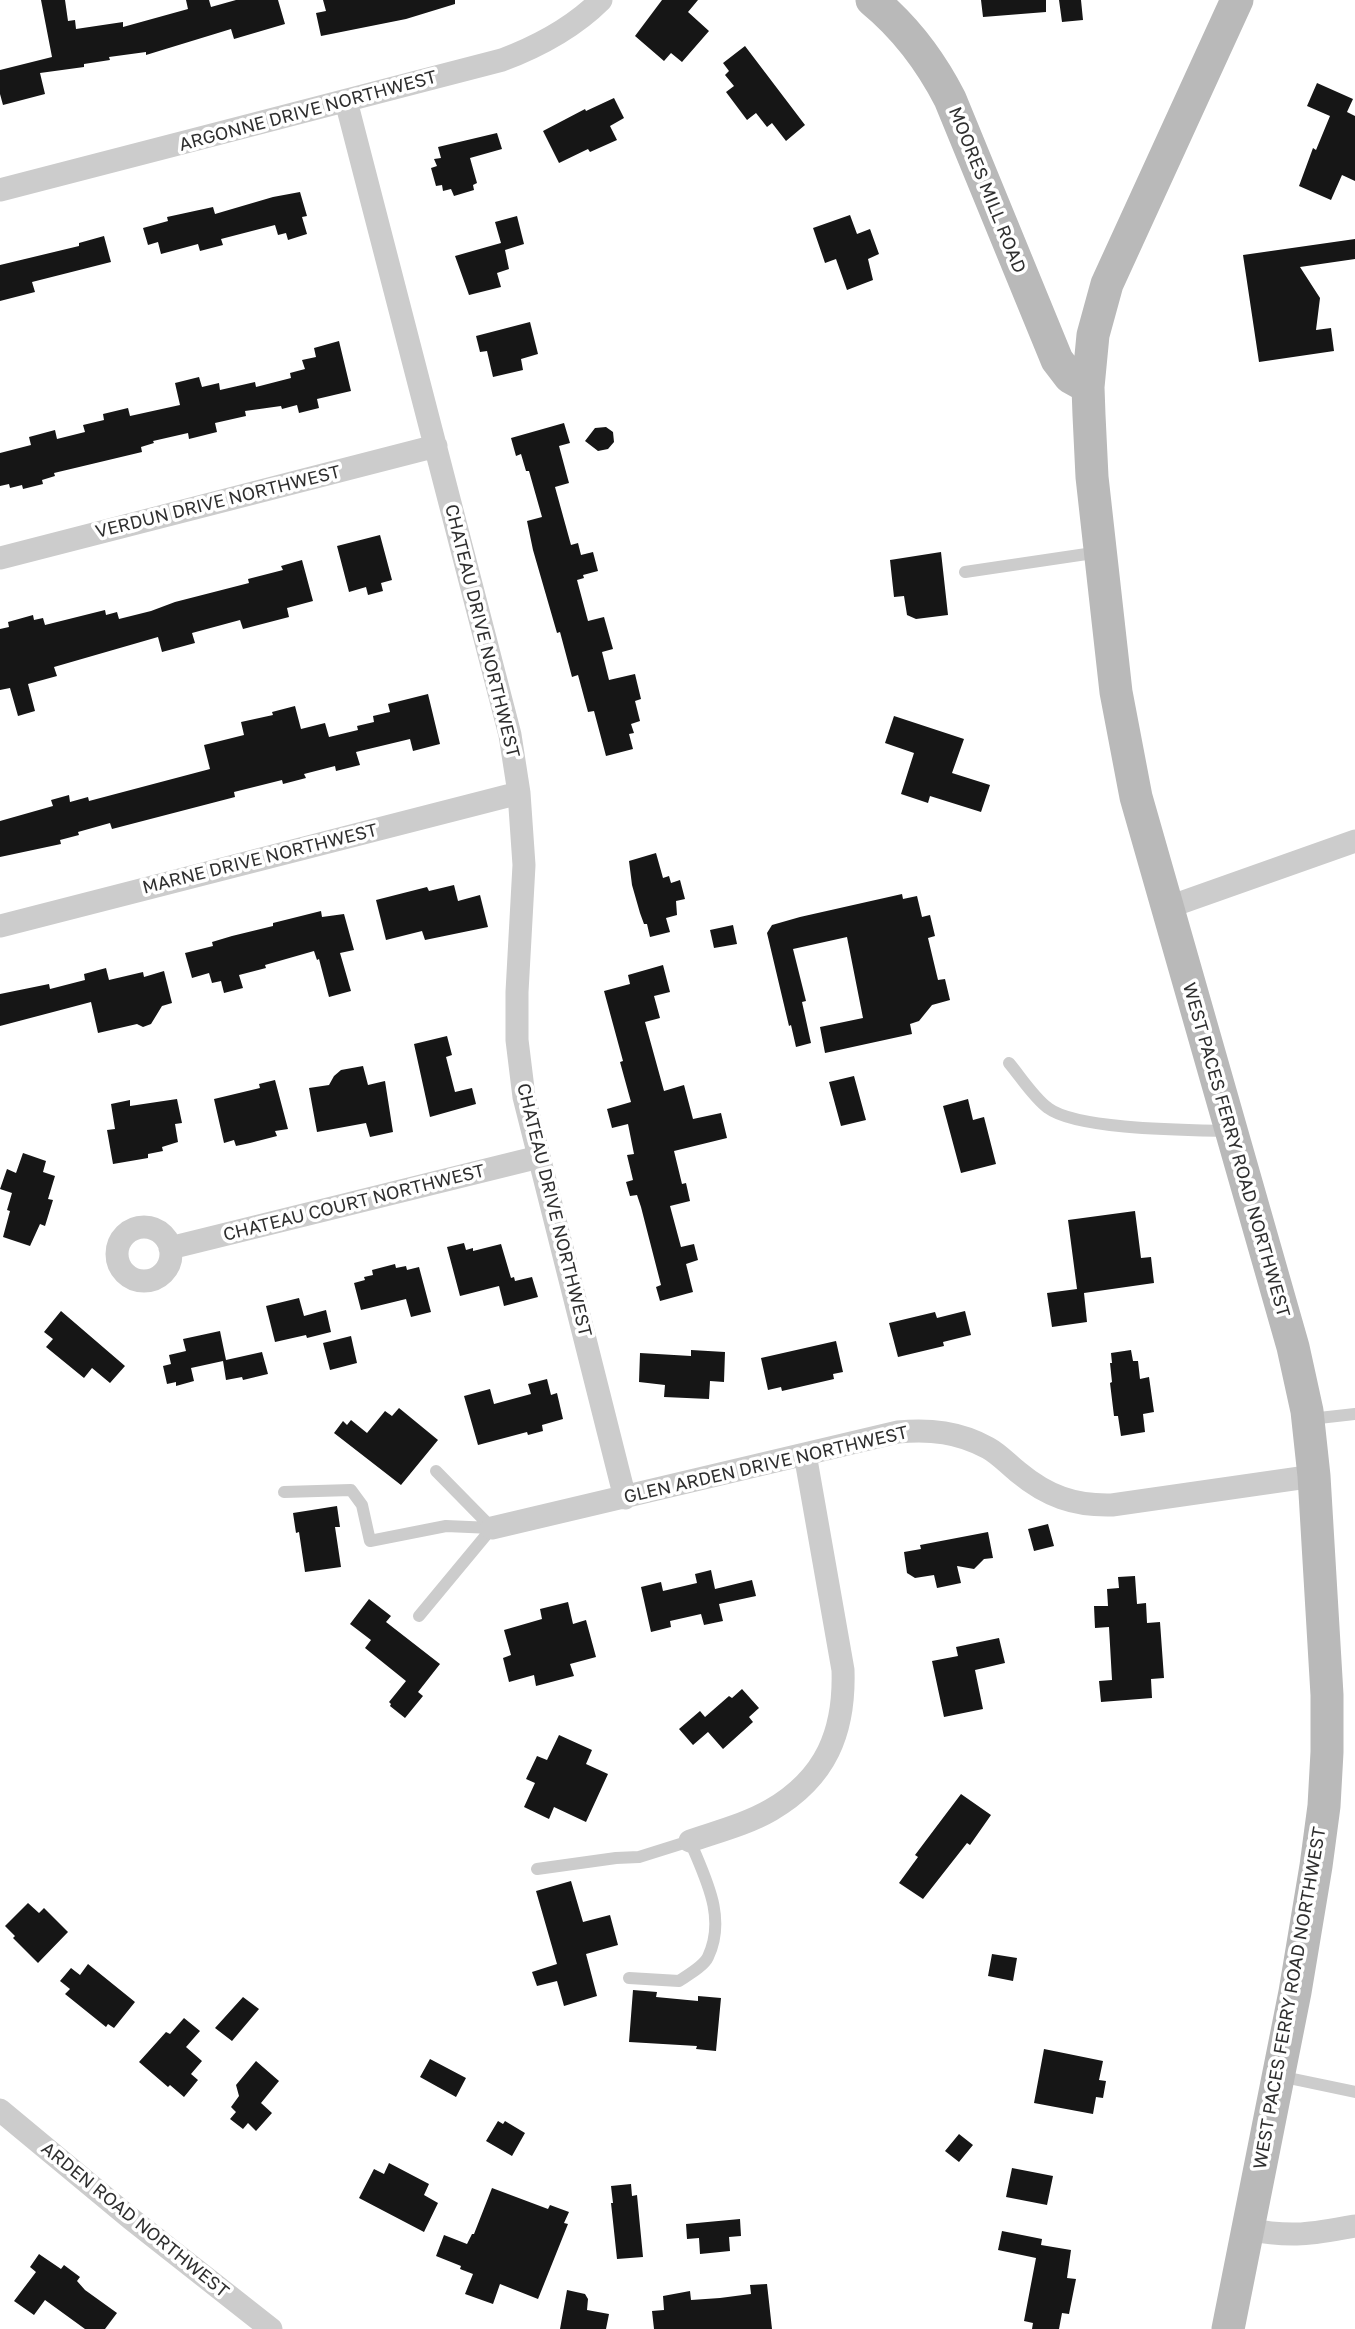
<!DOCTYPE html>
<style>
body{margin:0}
canvas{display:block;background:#fff}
</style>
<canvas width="1355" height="2329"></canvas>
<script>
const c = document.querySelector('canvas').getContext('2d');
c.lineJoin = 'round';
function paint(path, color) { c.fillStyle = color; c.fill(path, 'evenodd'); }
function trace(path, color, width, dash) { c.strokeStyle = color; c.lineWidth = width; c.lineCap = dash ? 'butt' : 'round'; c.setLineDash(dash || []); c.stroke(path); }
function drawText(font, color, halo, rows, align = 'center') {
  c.font = font + ' "Golos Text",sans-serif'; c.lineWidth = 7; c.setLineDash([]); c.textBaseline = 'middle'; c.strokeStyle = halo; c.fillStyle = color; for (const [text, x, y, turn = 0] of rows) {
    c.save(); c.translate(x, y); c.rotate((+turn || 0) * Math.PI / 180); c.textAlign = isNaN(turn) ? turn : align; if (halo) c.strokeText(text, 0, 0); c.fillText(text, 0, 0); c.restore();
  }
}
const building = new Path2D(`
 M41,0h24l3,21 7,-1 1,9 47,-7v5l65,-18 -2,-9h23l2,7 25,-7h42l7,24 -51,15 -3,-10 -85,26v-3l-37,5 1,3 -26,4v3l-44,6 5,21 -42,11 -3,-11v-24l52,-13z
 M323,0h132v4l-49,15 -85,17 -5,-23 10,-2z
 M662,0h36l-10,12 21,19 -27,31 -11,-9 -7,8 -29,-25z
 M981,0h65v12l-63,5z
 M1059,0h22l2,20 -21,2z
 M745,46l60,79 -19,16 -14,-18 -5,4 -11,-14 -9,7 -21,-28 8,-6 -9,-11 4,-4 -6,-8z
 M1317,83l36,16 -6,13 8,4v65l-13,-6 -11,25 -32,-14 14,-38 3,2 14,-34 -23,-10z
 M614,98l10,20 -14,8 7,14 -27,12 -2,-3 -29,14 -16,-32 42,-22 1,2z
 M497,133l5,16 -32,9 7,25 -4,2 1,5 -20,6 -3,-7 -8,2 -1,-6 -6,1 -5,-18 6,-2 -3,-7 7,-1 -3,-11z
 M300,192l7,24 -5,1 5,17 -19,6 -2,-7 -8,2 -3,-10 -54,14 2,6 -23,6 -2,-7 -37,10 -3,-12 -10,3 -5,-17 25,-7 -1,-4 46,-10 2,7 58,-17z
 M850,215l7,19 13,-5 9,25 -11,5 5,21 -26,10 -11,-31 -11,4 -12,-35z
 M517,216l7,28 -19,6 4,19 -12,4 4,14 -32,8 -14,-39 46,-13 -6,-21z
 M104,236l7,26 -79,20 3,10 -35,9v-36l79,-19v-3z
 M1355,239v20l-55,8 20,31 -4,32 15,-2 3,23 -75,11 -16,-107z
 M530,322l8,32 -17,5 2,11 -30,7 -6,-26 -7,1 -4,-16z
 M339,341l12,50 -34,8 2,9 -20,5 -2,-8 -15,4 -1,-3 -36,5 1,5 -31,7 2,9 -28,7 -1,-6 -35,8 1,2 -13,4 1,5 -88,21 1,3 -13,4 1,4 -20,5 -1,-4 -12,3 -1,-4 -9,2v-33l31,-8 -2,-8 26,-7 2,9 28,-7 -2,-7 21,-5 -1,-6 25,-6 2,8 50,-11 -5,-22 24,-6 3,10 17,-4 1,7 35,-8 1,5 35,-9 -1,-5 15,-4 -3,-9 14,-3 -2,-9z
 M564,423l6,20 -11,3 10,37 -14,4 16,58 7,-2 3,12 12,-3 5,19 -15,4 1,3 -7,2 11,41 16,-4 9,32 -11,3 7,28 26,-6 6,25 -6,2 5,20 -9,3 3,9 -5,1 4,15 -27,7 -12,-45 -6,1 -10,-37 -6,2 -12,-45 -3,1 -24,-83 -6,-29 15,-4 -13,-46h-3l-5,-17 -5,2 -5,-18z
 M606,427l7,5 1,10 -6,7 -10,2 -13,-10 10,-13z
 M380,535l12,45 -11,3 2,8 -15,4 -2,-8 -17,5 -12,-46z
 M941,552l7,63 -32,4 -9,-4 -3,-19 -10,1 -4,-37z
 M302,560l11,41 -26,7 2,9 -46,12 -3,-9 -48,13 3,10 -33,9 -4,-15 -104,30 3,9 -29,8 7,27 -17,5 -8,-28 -10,2v-61l9,-2 -1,-5 25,-7 1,5 9,-2 2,7 60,-15 1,5 11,-3 2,7 32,-8 24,-9 74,-19 -1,-4 35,-9 -2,-4z
 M428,694l12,50 -27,7 -3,-12 -54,13 4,13 -24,6 -1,-5 -31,8 2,4 -23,6 -1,-4 -48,12 1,5 -123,32 -2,-6 -32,9 1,3 -19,5 1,4 -61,13v-36l53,-15 -2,-6 18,-5 1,7 18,-5 1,4 121,-32 -6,-24 40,-10 -3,-13 32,-7 -1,-3 23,-6 6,23 24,-6 4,14 29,-7 -1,-4 17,-4 -1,-6 17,-4 -2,-8z
 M894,716l70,23 -12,34 38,12 -9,27 -51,-16 -2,7 -27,-9 13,-41 -29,-10z
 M656,853l7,25 6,-2 2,7 9,-3 5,19 -9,2 1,14 -11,3 4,14 -20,5 -3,-13h-3l-4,-11 -8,-28 -3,-24z
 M454,885l4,16 22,-6 8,32 -63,13 -3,-9 -36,9 -10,-40 51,-13 2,4z
 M902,894l1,5 14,-3 5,21 8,-2 5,21 -7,2 10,42 7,-1 5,21 -18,5 -13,16 -9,3 2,10 -87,19 -5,-26 43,-9 -16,-81 -54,12 13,52 -4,1 9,41 -15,4 -5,-22 -2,1 -22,-93 5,-8 28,-8z
 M321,911l1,6 22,-3 10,36 -14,3 11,38 -22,6 -10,-38 -2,1 -3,-9 -49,14 1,3 -27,7 4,13 -19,5 -3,-12 -9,2 -3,-10 -17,5 -7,-25 28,-7 -1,-4 20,-6 41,-10v-3z
 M733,925l4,19 -23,4 -4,-18z
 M663,965l7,27 -16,4 6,22 -15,4 19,69 20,-6 9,34 28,-6 6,25 -53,13 8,33 4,-1 4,18 -20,5 11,41 13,-3 4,16 -12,4 7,28 -33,9 -4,-14 5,-2 -20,-78 -4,-12 -7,1 -4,-14 7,-2 -6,-25 7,-1 -6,-30 -16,4 -5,-19 24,-7 -11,-40 3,-1 -19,-70 26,-7 -2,-9z
 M106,968l3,12 34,-8 1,5 20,-6 8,32 -10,3 -11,18 -8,3 -6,-3 -39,9 -7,-31 -91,24v-32l49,-10 1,5 35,-9 -1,-6z
 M447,1036l5,19 -6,2 9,35 17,-4 4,16 -46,13 -16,-73z
 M363,1066l5,19 17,-4 8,51 -23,5 -4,-14 -49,9 -8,-44 20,-3 5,-9 7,-6z
 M854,1076l12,44 -25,6 -12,-44z
 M275,1080l13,49 -13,2 2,5 -27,7 -14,3 -2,-6 -10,3 -10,-44 46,-11 -1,-4z
 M177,1099l5,24 -7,1 3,18 -16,5 1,4 -15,3v4l-35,6 -6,-34 8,-1 -4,-25 19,-4v6z
 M968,1099l5,21 11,-3 12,47 -35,9 -18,-67z
 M23,1153l23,8 -3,11 12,4 -7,23 5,1 -8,26 -5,-2 -10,22 -27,-9 7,-26 -3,-1 5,-17 -12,-4 7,-20 9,4z
 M1135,1211l6,47 10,-1 3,26 -70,10 3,29 -35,5 -5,-34 30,-4 -9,-69z
 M464,1243l2,7 7,-2v3l28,-7 10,34 3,-1 1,4 17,-4 6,20 -34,9 -5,-20 -39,10 -13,-49z
 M395,1264l1,4 10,-2 1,4 12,-3 12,45 -20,5 -5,-18 -45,11 -7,-27 11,-3 -1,-3 9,-2 -1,-5z
 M299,1298l5,18 22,-6 5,22 -24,6 -1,-3 -31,7 -9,-36z
 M61,1311l64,55 -15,17 -18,-15 -8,10 -38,-31 7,-8 -9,-7z
 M965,1311l6,24 -28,7 1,4 -46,11 -9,-34 46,-11 2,6z
 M220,1331l6,29 36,-8 6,22 -25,6 -1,-3 -16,3 -3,-19 -32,7 3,13 -18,5v-4l-9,2 -4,-18 8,-2 -2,-9 17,-4 -3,-12z
 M351,1336l6,27 -27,7 -7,-27z
 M836,1341l7,31 -10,2 1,5 -52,12 -1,-4 -13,3 -7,-32z
 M691,1350l34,2 -1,30 -14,-1 -1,18 -45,-2 1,-12 -26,-3 1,-29 51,3z
 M1131,1350l2,11h5l2,18 9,-2 5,35 -11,2 2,18 -24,4 -3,-20h-4l-4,-33 2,-1 -2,-19h2l-1,-10z
 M547,1379l4,16 6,-2 6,26 -21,6 1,6 -15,4 -1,-3 -49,13 -14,-49 26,-7 4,15 37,-10 -3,-10z
 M399,1408l39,32 -37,45 -67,-52 9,-12 4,4 4,-5 16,13 18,-22 7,5z
 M337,1506l3,21h-5l6,40 -36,5 -6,-40 -3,1 -3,-20z
 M1048,1524l6,22 -20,5 -6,-22z
 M988,1532l5,26 -9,1 -10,10 -17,-3 4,17 -24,5 -3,-13 -19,3 -8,-5 -3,-21 17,-3 -1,-4z
 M711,1570l4,19 37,-9 4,16 -37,8 4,17 -19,4 -3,-11 -31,7 1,6 -20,5 -10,-45 20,-5 2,9 34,-8 -2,-9z
 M1135,1576l2,28 9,-1 1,20 13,-1 4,56 -13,1 1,19 -51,4 -2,-21 13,-1 -3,-53 -14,1 -1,-22h14l-1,-17 12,-1 -1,-11z
 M369,1599l22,17 -5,6 54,42 -22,28 5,4 -18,22 -15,-12 1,-2 -2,-2 17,-21 -41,-33 6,-8 -21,-16z
 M568,1602l5,22 13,-4 10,37 -26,7 4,12 -38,10 -2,-11 -25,7 -6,-24 8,-3 -7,-25 38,-11 -2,-10z
 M999,1638l6,25 -30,7 8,39 -39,8 -12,-56 26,-5 -2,-9z
 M742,1689l17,19 -10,9 4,5 -30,27 -15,-17 -15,13 -14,-16 21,-18 5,6 24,-21 3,2z
 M559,1735l33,15 -6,14 22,10 -22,48 -32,-15 -5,12 -25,-12 11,-24 -9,-4 11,-23 10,4z
 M961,1794l30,21 -21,30 -3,-2 -44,56 -24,-16 19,-26 -3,-2z
 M571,1881l12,41 27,-7 8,30 -32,9 11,42 -33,10 -7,-25 -20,5 -5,-14 25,-8 -21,-73z
 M28,1903l11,10 5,-5 24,24 -30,31 -25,-25 2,-2 -10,-10z
 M992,1954l25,4 -4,23 -25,-5z
 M88,1964l47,38 -21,26 -6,-4 -2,3 -41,-33 5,-5 -10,-8 11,-13 9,7z
 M633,1990l24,2 -1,5 42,4v-5l23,2 -5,53 -20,-2 1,-3 -68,-4z
 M243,1997l16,12 -27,32 -17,-13z
 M184,2018l16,13 -14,16 16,14 -11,13 7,6 -14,17 -14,-12 -2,2 -29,-25 27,-30 4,2z
 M1044,2049l59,12 -4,19 7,1 -3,17 -7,-1 -3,17 -59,-11z
 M430,2059l36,19 -10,19 -36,-20z
 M256,2061l23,20 -18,22 11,10 -16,18 -8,-8 -5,6 -13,-10 6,-7 -5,-5 8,-11 -3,-11z
 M498,2121l5,3 2,-3 20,12 -13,23 -26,-15z
 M959,2134l14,11 -14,17 -14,-11z
 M389,2163l40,21 -5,11 14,8 -14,29 -65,-34 15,-29 10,5z
 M1012,2168l41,8 -6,29 -41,-8z
 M631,2184l1,12 5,-1 6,62 -26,2 -6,-56h2l-2,-17z
 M492,2188l56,21 2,-4 19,7 -5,11 4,1 -30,75 -38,-15 -7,20 -28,-10 8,-20 -13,-5 1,-3 -25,-10 8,-21 23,9 5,-10h2z
 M740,2219l1,17 -12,1 1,14 -30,3 -1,-16 -12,1 -1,-15z
 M1002,2231l40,8 -1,6 30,5 -4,28 9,1 -7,35 -7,-1 -3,16h-27l1,-6 -9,-2 12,-63 -38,-8z
 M39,2254l22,15 3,-4 16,12 -3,4 8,9 32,23 -12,16h-20l-40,-29 -11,15 -20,-14 22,-29 -6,-5z
 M767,2284l5,45h-118l-2,-18 12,-1 -1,-14 27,-5 1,9 29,-2 31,-4 -1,-9z
 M567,2290l18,4 3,5 -1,11 22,4 -3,15h-46z`);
const lane = new Path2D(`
 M965,572l135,-20
 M1009,1063c11,13 25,35 39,45 29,22 142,22 181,23
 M1310,1419l45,-5
 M436,1471l56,57
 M284,1492l67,-2 11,15 8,36 76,-15 46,2
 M419,1616l73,-88
 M537,1869l79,-11 23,-1 51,-16c15,37 37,76 18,116 -4,9 -20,18 -29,24l-50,-3
 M1279,2076l76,16`);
const street = new Path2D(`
 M346,101l164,634 9,58 5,72 -7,127v48l7,57 101,401
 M0,190l502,-130c37,-14 71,-32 99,-60
 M0,558l436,-112
 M1166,908l189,-67
 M0,926l519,-133
 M117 1254a27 27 0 1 1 54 0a27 27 0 1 1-54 0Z
 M170,1248l369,-91
 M492,1528l406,-96c32,-3 61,0 90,16 11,6 20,16 30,24 29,24 56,34 94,33l202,-29
 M690,1841c26,-9 57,-17 81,-31 55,-32 74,-78 72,-140l-38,-216
 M0,2110l130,108 141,111
 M1247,2229c44,9 65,5 108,-3`);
const secondary = new Path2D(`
 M872,0c34,28 58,60 78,99l107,261 13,17 18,10
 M1228,2329l67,-337 21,-126 8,-60 3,-54v-57l-13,-219 -7,-65 -14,-64 -157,-550 -20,-105 -24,-215 -3,-62 -1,-28 5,-52 14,-51 130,-284`);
const streetNames = [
 ["ARGONNE DRIVE NORTHWEST",308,111,-15],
 ["MOORES MILL ROAD",987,190,68],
 ["VERDUN DRIVE NORTHWEST",218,502,-14],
 ["CHATEAU DRIVE NORTHWEST",482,631,76],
 ["MARNE DRIVE NORTHWEST",260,859,-14],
 ["WEST PACES FERRY ROAD NORTHWEST",1236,1150,74],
 ["CHATEAU COURT NORTHWEST",354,1203,-14],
 ["CHATEAU DRIVE NORTHWEST",554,1210,76],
 ["GLEN ARDEN DRIVE NORTHWEST",766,1465,-13],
 ["WEST PACES FERRY ROAD NORTHWEST",1290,1998,-80],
 ["ARDEN ROAD NORTHWEST",135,2220,39]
];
paint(building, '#161616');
trace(lane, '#ccc', 12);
trace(street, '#ccc', 23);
trace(secondary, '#b9b9b9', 33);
drawText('18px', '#2f2f2f', '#fff', streetNames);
</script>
